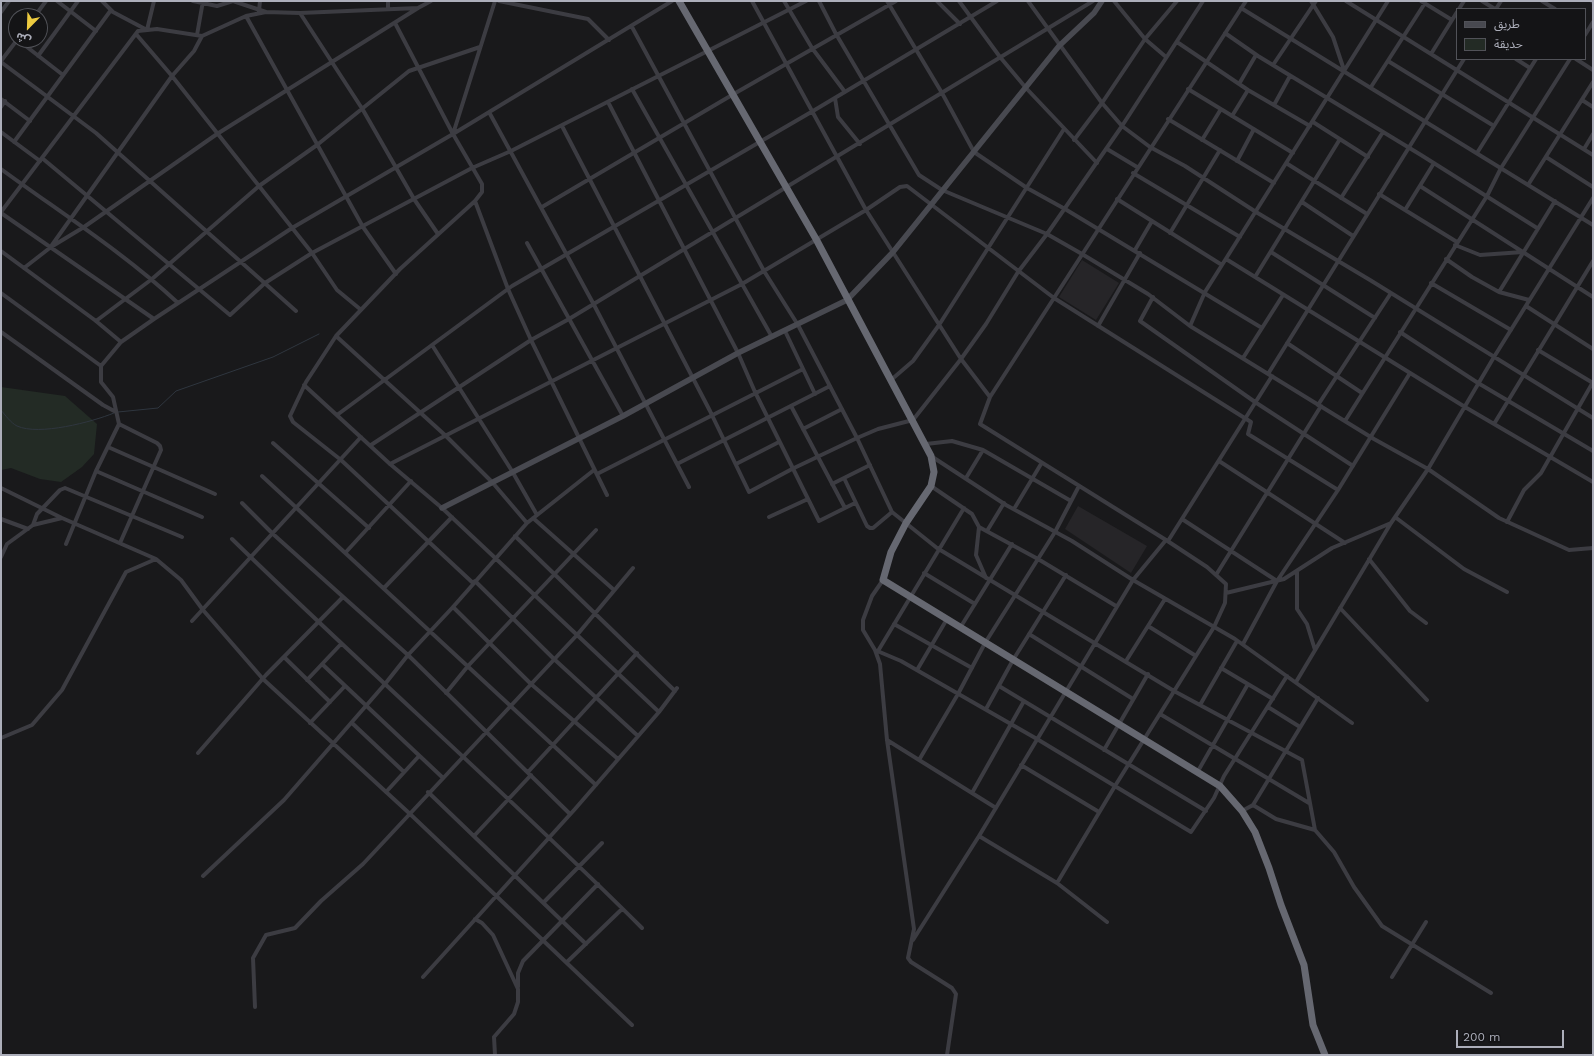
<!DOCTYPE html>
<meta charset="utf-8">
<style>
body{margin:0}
#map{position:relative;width:1594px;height:1056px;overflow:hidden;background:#19191b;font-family:"Work Sans","Noto Sans Arabic",sans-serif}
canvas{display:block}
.frame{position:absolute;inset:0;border:2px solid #acaeba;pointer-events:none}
.legend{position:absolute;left:1456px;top:8px;width:130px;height:52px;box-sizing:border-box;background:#141416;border:1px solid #515258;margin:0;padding:5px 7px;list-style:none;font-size:12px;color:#acaeba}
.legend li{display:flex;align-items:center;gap:8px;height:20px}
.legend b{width:20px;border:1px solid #515258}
.north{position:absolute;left:8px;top:8px;width:40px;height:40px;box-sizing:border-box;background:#141416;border:1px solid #515258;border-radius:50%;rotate:203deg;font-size:11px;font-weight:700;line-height:16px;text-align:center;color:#acaeba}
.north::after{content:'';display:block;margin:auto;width:14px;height:18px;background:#edcb40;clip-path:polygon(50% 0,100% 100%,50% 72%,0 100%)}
.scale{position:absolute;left:1456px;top:1030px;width:108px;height:18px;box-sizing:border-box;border:2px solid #acaeba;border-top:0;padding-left:5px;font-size:12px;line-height:14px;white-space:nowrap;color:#acaeba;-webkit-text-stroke:3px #141416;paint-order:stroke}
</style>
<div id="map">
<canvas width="1594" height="1056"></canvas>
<div class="frame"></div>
<ul class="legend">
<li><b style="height:5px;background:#484950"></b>طريق</li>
<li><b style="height:11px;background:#232b25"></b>حديقة</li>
</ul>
<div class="north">ش</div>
<div class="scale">200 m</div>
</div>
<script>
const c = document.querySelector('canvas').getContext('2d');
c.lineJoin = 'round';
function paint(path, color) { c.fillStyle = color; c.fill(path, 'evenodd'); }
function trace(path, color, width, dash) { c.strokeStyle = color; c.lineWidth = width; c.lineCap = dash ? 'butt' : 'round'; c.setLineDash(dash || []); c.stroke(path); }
const built = new Path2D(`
 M1082,260l37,23 -23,37 -37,-23z
 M1078,506l69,40 -16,27 -66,-44z`);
const green = new Path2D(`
 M1,387l64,9 32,28 -3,30 -12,13 -21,15 -21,-3 -29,-11 -10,2z`);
const stream = new Path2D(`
 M1,410c4,5 10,13 16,16 22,10 75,-4 97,-13
 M118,412l40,-4 18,-17 97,-34 46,-23`);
const street = new Path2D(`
 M57,1l39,30
 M102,1l11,11 34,18 7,-29
 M193,1l24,5 16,-5 33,11
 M499,1l89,18 21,21
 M752,1l114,209 95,149 29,38
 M784,1l28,47 33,44
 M819,1l17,33 83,141 23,15 105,44 35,20 66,40 42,32 184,113 54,30 71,49 70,32 24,-2
 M887,1l55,92 32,59 53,36 38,21 197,119
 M937,1l23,23
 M959,1l41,56 26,31 71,75
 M1028,1l74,102 20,23 28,21 35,19 71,46 114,68 223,138
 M1114,1l31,38 21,18
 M1311,1l22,36 11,33
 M1346,1l247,154
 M1421,1l31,19
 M1482,1l13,8
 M1542,1l13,8
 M1592,1l1,1
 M1241,8l352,217
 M388,9v-8
 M1459,9l5,-8
 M1496,9l5,-8
 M259,11l1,-10
 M1,12l8,-11
 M300,13l63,97 51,89 24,35
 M35,16l11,-15
 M246,16l117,211 33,47
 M395,23l58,111
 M632,27l132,244 34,54 59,113 35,74 45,36 237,143 128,69 13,70 19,22 20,35 28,39 109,67
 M1225,33l33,23 163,99 116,73
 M136,34l36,42 140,177 25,37 23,19
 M197,35l6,-34
 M1585,35l8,-13
 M18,40l45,35
 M1177,42l71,48 62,36
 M1431,54l26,-42
 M38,56l40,-55
 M1516,59l14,9
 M1576,59l17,11
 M1,61l16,-21
 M1388,61l106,65
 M1,62l95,71 200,178
 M1273,65l43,-64
 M1239,84l17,-29
 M1371,87l54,-84
 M632,89l140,248
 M1188,89l105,64
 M835,98l3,19 22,27
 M1,99l29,22
 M1582,100l11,7
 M608,102l130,251 17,39 64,129 36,-18
 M1274,105l16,-29
 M1,107l4,-6
 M489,112l104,191 96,184
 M1232,116l16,-26
 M1168,119l106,64
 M1313,122l55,35
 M562,126l148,285 39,81 43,-23 65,-31 21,-9 35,-9 48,-61 25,-35 32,-52 29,-38 75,-108 81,-125
 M1,132l39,29
 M1074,140l28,-37 43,-64 32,-38
 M1202,140l19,-31
 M14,142l97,-132
 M1107,149l30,18
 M1584,149l9,-15
 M1477,153l59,-94
 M1546,157l47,30
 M42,158l188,157 35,-32 47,-30 160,-85 39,-17 295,-150
 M1237,161l17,-32
 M1286,163l81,51
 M1,169c60,44 122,83 177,134
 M1133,173l107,64
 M1528,185l65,-103
 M1420,186l173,111
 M1379,194l78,48
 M1341,198l42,-66
 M1117,199l105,66
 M475,201l33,88 23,51 76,155
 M1302,202l51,34
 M542,207l190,-112 164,-94
 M1405,210l29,-47
 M1,212l137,-181 19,-2 45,7 44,-20 20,-4 34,1 118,-5 13,-7
 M1,213l153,106
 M1170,233l50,-83
 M527,243l96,173
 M52,245l120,-169 22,-25 8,-15
 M1455,245l25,10 43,-3
 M1135,250l17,-29
 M1,251l95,70 25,21
 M1271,252l104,66
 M1226,259l239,148 128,75
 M1446,259l26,18 27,15 30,8
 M24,268l27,-21 33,-20 133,-93 201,-126
 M1255,277l85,-138
 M1431,283l80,47
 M1499,292l56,-91
 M1,293l100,73v16l12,15 6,27 -23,47 -30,73
 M1153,297l-13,24 115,81 98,64
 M1526,306l67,43
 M96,321l56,-42 107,-93 58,-41 92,-74 71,-24
 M1098,326l42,-73
 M1190,326l15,-34 183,-291
 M785,331l30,63
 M1,332l102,73 13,7
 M1400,332l78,51 115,68
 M336,336l110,100 46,46 35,41
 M1287,343l75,50
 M432,345l80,126 25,44
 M1538,350l55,33
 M1243,358l40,-63
 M101,366l20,-24 33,-23 138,-91 161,-94 219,-133
 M1268,374l196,-315
 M891,380l22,-19 26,-36 125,-196
 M304,385l86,79 52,44 217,204
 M1318,405l73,-112
 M791,406l54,102
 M337,415l175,-129 301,-175 184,-110
 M1345,421l142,-225 14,-28 69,-109
 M119,424l38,19 3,3 1,4 -41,93
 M1494,424l99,-163
 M803,429l39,-20
 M273,443l96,85
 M926,444l26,-3 31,9 88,51
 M371,445l160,-105 38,-21 524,-318
 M108,447l107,47
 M931,456l75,49 66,36 61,39 102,59 117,84
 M1219,461l126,82
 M390,464l352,-180 124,-74 34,-23 7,-1 147,112 197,124 -3,12 90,56
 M677,464l153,-78
 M736,464l43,-22
 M96,471l106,46
 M597,474l206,-105
 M262,476l334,309
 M844,478l23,48 3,2h3l19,-16
 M966,478l17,-28
 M832,484l38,-19
 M931,486l41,28 7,13 -3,28 10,23
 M1,488l61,30 94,41
 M242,503l31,31 135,121 162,159
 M1014,509l27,-45
 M769,517l39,-18
 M1395,517l69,52 43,23
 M533,518l81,72
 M1,519l27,10
 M1182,519l95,62
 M1507,522l17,-32 17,-17 52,-91
 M33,525l29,-7
 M979,527l59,32 78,47
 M987,531l17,-28
 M515,536l160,155
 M232,539c135,132 277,256 410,389
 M1168,541l104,-165
 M346,552l65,-71
 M1,557l6,-13 26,-19 4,-11 23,-24 5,-2 117,49
 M1369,559l41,52 16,12
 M1297,571v38l10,15 8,26
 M924,573l51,31
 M1216,575l105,-169
 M883,580l-11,16 -9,24v10l12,20 5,14 7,76 27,189 -6,29 3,4 41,26 4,6 -9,61
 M475,581l79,78 84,77
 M473,583l-132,-123 -48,-38 -3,-6 16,-34 30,-46 64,-67 75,-68 7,-9v-8l-29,-50 42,-133
 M384,588l68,-71
 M1226,593l58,-14 48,-31 59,-25 37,-54 66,-112 99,-159
 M453,607l78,77 87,75
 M1340,608l87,92
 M192,621l169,-184
 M894,624l78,44
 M1148,626l48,30
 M960,628l52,-84
 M1029,634l104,65
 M1243,644l34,-63 61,-91 72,-117
 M875,650l26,11 136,78 154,93 23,-34 10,-22 63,-100
 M878,651l86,-143
 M284,657l46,45
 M1126,661l39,-62
 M322,664l120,113
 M1221,668l52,31
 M917,670l30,-51
 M307,680l34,-36
 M1296,682l95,-159
 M999,686l207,125
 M446,693l22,-27 128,-136
 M1200,705l37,-64
 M1268,707l32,20
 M986,709l27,-49 53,-85
 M1160,714l149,89
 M310,723l35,-37
 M352,723l52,49
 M1,738l31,-13 30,-35 64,-118 30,-13 25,21 22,30 60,69 146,134 223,212
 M887,740l109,68
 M1104,750l44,-76
 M198,753l68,-78 77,-78
 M919,760l39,-66 27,-51 70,-111 24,-46
 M1021,765l78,47
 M1198,771l50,-87
 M528,772l109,-119
 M386,792l33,-36
 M428,792l158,152
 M972,793l52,-92
 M1253,805l65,-107
 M1242,811l11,-6 23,14 39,11
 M474,836l57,-61
 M979,836l78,47 50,39
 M203,876l81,-76 101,-116 23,-29 45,-48 74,-84 67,-53
 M1057,883l58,-97 99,-159 11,-24 1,-19 -19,-17 -41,-27 -186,-116 10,-27 256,-396
 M544,902l58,-59
 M475,919l7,4 11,12 25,54v13l-4,12 -20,23 1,18
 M913,940l66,-104 154,-256 33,-40
 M567,962l55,-53
 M423,977l152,-168 84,-97 18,-24
 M1392,977l34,-55
 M518,987v-14l5,-12 75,-77
 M255,1007l-2,-49 13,-23 29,-7 26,-27 42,-37 214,-229 56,-67`);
const secondary = new Path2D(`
 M442,508l181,-92 115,-63 109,-53 46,-48 166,-206 35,-33 8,-12`);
const highway = new Path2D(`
 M679,1l137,238 115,217 3,16 -3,14 -25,37 -15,29 -8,28 337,206 22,25 13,21 14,36 12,37 23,60 9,60 12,30`);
paint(built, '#262528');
paint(green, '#232b25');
trace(stream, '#2f363f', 1);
trace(street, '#3c3c42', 4);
trace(secondary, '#484950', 5.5);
trace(highway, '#666871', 7);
</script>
